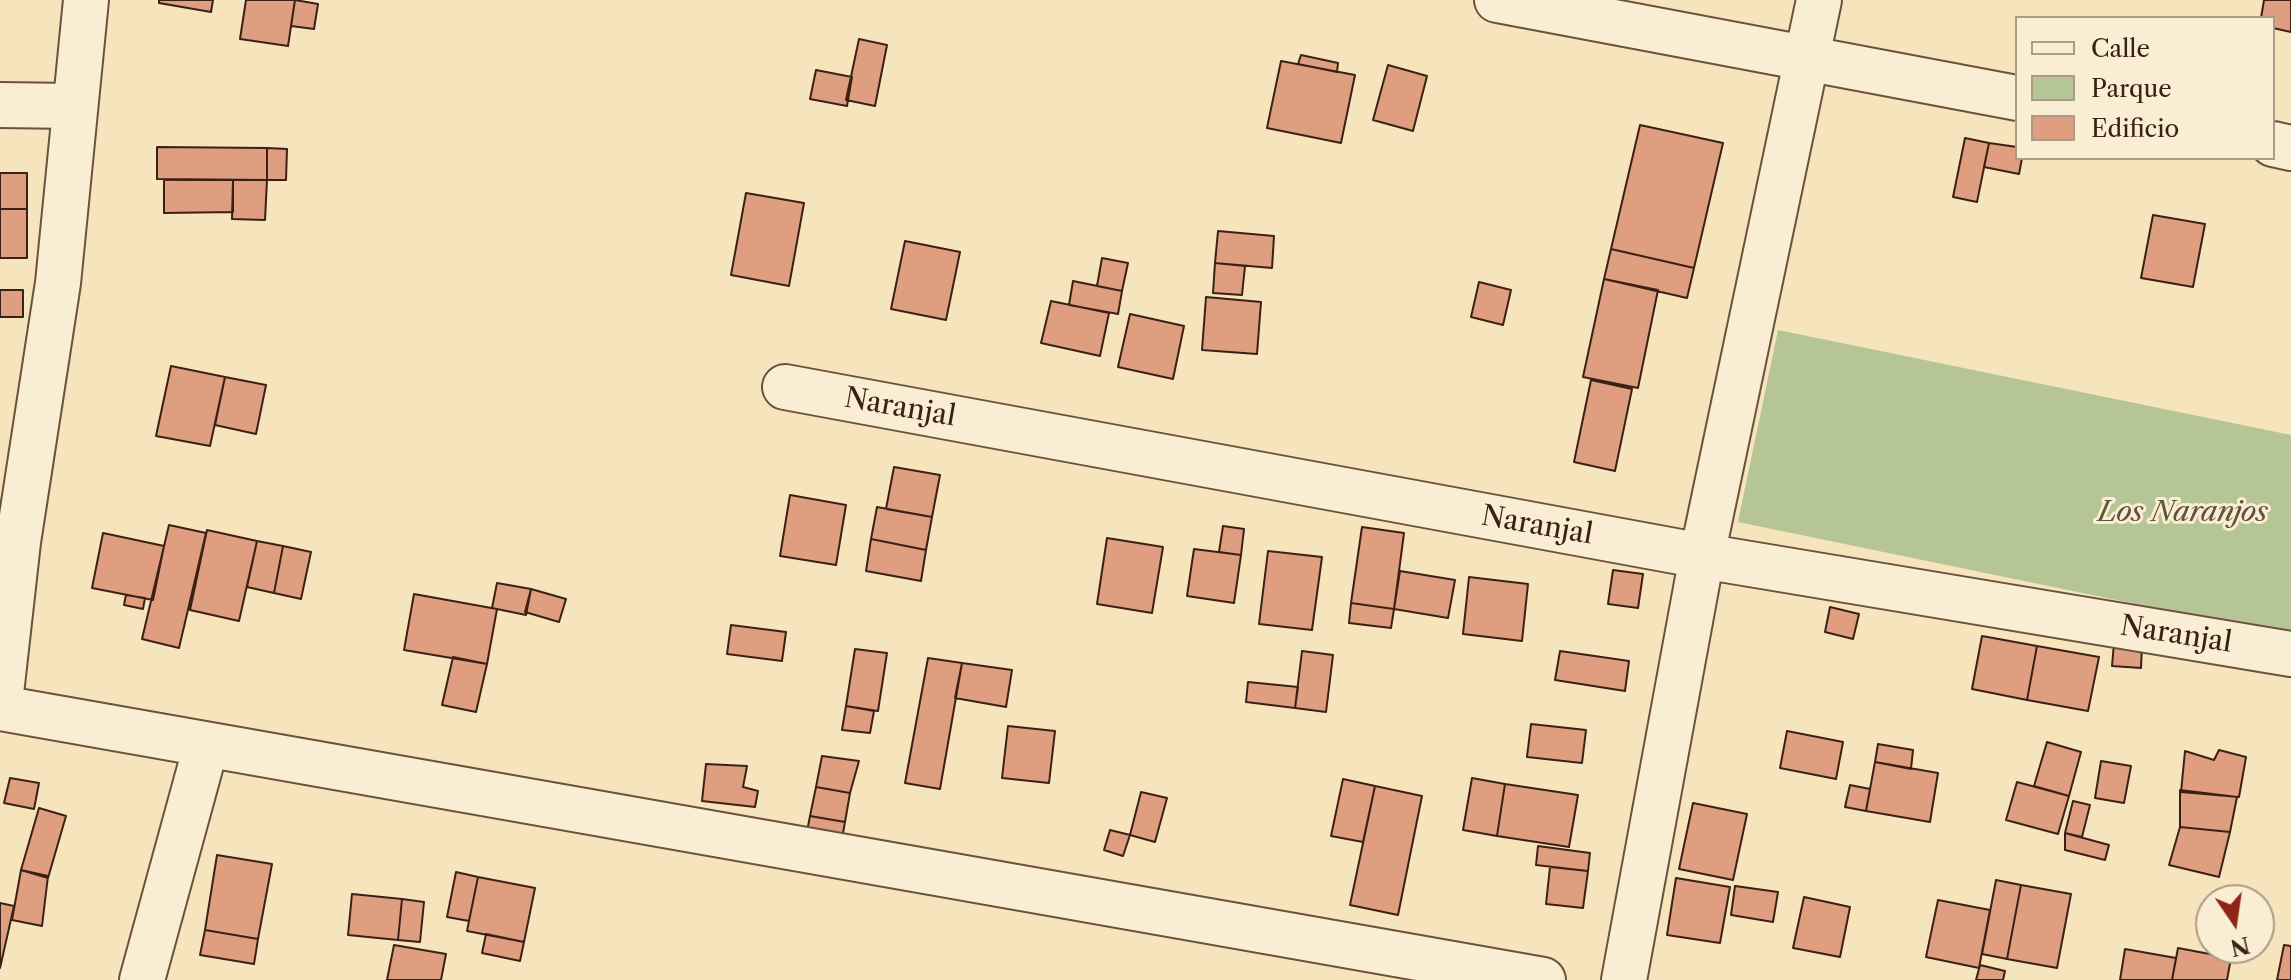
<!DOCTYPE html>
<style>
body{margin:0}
#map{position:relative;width:2291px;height:980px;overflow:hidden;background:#f6e4bc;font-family:"Libre Caslon Text",serif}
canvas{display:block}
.legend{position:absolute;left:2015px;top:16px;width:260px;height:144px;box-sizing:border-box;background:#f9edd3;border:2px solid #ad9b87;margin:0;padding:10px 14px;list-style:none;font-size:24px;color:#3b2115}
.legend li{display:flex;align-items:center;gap:16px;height:40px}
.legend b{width:40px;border:2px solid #ad9b87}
.north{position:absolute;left:2195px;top:884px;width:80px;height:80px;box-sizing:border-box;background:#f9edd3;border:2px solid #ad9b87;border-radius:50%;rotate:167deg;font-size:22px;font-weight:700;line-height:32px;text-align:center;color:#3b2115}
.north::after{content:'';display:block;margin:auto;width:28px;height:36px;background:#8f2418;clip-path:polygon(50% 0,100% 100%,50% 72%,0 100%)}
</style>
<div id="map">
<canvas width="2291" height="980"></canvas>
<ul class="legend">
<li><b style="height:10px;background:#f9edd3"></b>Calle</li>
<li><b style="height:22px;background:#b6c595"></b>Parque</li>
<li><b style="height:22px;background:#e09e81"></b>Edificio</li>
</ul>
<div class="north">N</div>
</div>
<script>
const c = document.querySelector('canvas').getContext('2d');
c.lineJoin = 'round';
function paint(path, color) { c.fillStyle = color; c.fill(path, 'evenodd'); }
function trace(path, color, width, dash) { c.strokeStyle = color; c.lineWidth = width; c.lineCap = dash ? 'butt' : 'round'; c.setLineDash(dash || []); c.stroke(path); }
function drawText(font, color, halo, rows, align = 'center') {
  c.font = font + ' "Libre Caslon Text",serif'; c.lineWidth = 6; c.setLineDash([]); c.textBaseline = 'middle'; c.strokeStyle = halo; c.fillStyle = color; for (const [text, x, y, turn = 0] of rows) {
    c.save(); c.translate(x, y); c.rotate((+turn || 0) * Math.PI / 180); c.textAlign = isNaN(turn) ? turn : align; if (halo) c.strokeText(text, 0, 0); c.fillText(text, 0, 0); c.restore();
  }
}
const green = new Path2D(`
 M1778,330l513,105v201l-553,-114z`);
const building = new Path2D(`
 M159,0h54l-2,12 -52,-9z
 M246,0h49l-7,46 -48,-7z
 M295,0l23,4 -4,25 -23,-3z
 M2264,0h27v32l-18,-4v-10h-12z
 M859,39l28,6 -12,61 -29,-6z
 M1301,55l37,8 -1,9 -39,-8z
 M1281,61l74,14 -14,68 -74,-15z
 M1388,65l39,11 -14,55 -40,-11z
 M816,70l36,7 -5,29 -37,-7z
 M1640,125l83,18 -29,125 -83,-19z
 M1965,138l24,5 -12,59 -24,-5z
 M1989,143l28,4v11h5l-3,16 -35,-7z
 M157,147l110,1v32l-110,-1z
 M267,148l20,1 -1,31h-19z
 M0,173h27v36h-27z
 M164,180h69v32l-69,1z
 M233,180h34l-2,40 -33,-1z
 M746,193l58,10 -15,83 -58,-11z
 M0,209h27v49h-27z
 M2153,215l52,9 -12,63 -52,-9z
 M1218,231l56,5 -2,32 -57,-5z
 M905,241l55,11 -14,68 -55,-11z
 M1611,249l83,19 -7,30 -83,-19z
 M1102,258l26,5 -6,28 -25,-5z
 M1215,263l30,3 -3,29 -29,-2z
 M1604,279l54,11 -20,98 -55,-11z
 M1073,281l49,10 -4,23 -49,-9z
 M1479,282l32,8 -8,35 -32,-8z
 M0,290h23v27h-23z
 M1206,297l55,5 -4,52 -55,-4z
 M1051,301l58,12 -9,43 -59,-13z
 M1130,314l54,12 -11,53 -55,-12z
 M171,366l54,11 -15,69 -54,-10z
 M225,377l41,8 -10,49 -41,-9z
 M1591,380l41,9 -17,82 -41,-9z
 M894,467l46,8 -8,42 -46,-8z
 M790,495l56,10 -10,60 -56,-9z
 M877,507l55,10 -6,33 -55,-11z
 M169,525l37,8 -27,115 -37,-9z
 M1223,526l21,3 -3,26 -22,-3z
 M1362,527l42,6 -10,76 -43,-6z
 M207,530l50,11 -18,80 -49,-11z
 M103,533l61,13 -11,54 -61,-12z
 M1107,538l56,9 -11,66 -55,-9z
 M871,539l55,11 -5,31 -55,-10z
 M257,541l26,5 -9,47 -27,-6z
 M283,546l28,6 -10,47 -27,-6z
 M1194,549l47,6 -7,48 -47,-7z
 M1268,551l54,6 -10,73 -53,-6z
 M1613,570l30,4 -5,34 -30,-4z
 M1400,571l55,9 -7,38 -54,-9z
 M1469,577l59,7 -6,57 -59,-7z
 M497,583l34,6 -5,26 -34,-7z
 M531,589l35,10 -7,23 -34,-10z
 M414,594l83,15 -10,55 -83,-14z
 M126,595l19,3 -2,11 -19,-4z
 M1351,603l43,6 -3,19 -42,-5z
 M1830,607l29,7 -6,25 -28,-7z
 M731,625l55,7 -4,29 -55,-7z
 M1982,636l55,10 -10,54 -55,-11z
 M2114,643l28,2 -1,23 -29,-2z
 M2037,646l62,11 -11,54 -61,-11z
 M855,649l32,4 -9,58 -32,-5z
 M1302,651l31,4 -7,57 -31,-4z
 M1560,651l69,10 -4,30 -70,-11z
 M453,657l34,7 -11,48 -34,-7z
 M928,658l34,5 -22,126 -35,-6z
 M962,663l50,7 -6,37 -51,-9z
 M1248,682l50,5 -3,21 -49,-6z
 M846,706l28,5 -4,22 -28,-3z
 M1531,724l55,6 -4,33 -55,-6z
 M1008,726l47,5 -6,52 -47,-5z
 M1787,731l56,11 -7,37 -56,-11z
 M2047,742l34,10 -12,44 -35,-10z
 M1878,744l35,6 -2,19 -36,-7z
 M2219,750l27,7 -7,40 -58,-5 4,-41 29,9z
 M822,756l37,5 -9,32 -34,-6z
 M2101,761l30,5 -7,37 -29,-5z
 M1875,762l63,11 -8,49 -64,-11z
 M706,764l41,2 -4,21 15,4 -3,16 -53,-6z
 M10,778l29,5 -5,26 -30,-6z
 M1472,778l33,6 -8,52 -34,-6z
 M1343,779l32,7 -12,56 -32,-6z
 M2017,782l52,14 -11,38 -52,-14z
 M1505,784l73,11 -9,52 -72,-11z
 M1850,785l20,4 -4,22 -21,-4z
 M1375,786l47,10 -24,119 -48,-10z
 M816,787l34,6 -5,29 -35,-6z
 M2180,790l57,7 -7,35 -50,-5z
 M1141,792l26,6 -12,44 -25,-7z
 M2073,801l17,4 -8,32 -17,-4z
 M1693,803l54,11 -14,66 -54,-11z
 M39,808l27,8 -18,62 -27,-8z
 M810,816l35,6 -4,22 -35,-7z
 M2180,827l50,5 -11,45 -50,-12z
 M1110,830l20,5 -7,21 -19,-6z
 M2065,833l44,12 -4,15 -40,-10z
 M1538,846l52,7 -2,18 -52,-6z
 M217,855l55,9 -14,75 -53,-9z
 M1550,867l38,4 -5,37 -37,-4z
 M21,870l27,6 -6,50 -30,-6z
 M456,872l22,5 -9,44 -22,-4z
 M478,877l57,11 -11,54 -57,-11z
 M1676,878l54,9 -10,56 -53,-8z
 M1996,880l25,5 -14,74 -25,-5z
 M2021,885l50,9 -14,74 -50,-9z
 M1735,886l43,6 -5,30 -42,-7z
 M352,894l50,5 -4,41 -50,-5z
 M1804,897l46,10 -10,50 -47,-9z
 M402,899l22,3 -4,40 -22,-2z
 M1938,900l52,10 -11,58 -53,-11z
 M0,903l14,3 -14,62z
 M205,930l53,9 -4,25 -54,-9z
 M486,934l38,8 -4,19 -38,-8z
 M394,945l52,9 -5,26h-54z
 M2284,945l7,1v34h-14z
 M2178,948l53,10 -4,22h-55z
 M2125,949l51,9 -4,22h-52z
 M1980,965l25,6 -2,9h-27z`);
const minor = new Path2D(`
 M1497,0l520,98
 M0,105l73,1
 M2273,144l18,4
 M785,387l917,169 589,98
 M0,702l18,-160 40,-259 28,-283
 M0,708l1543,272
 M142,980l64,-234
 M1624,980l78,-424 117,-556`);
const streetNames = [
 ["Naranjal",900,408,10],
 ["Naranjal",1537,526,10],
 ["Naranjal",2176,635,9]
];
const parkNames = [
 ["Los Naranjos",2183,513]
];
paint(green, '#b6c595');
paint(building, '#e09e81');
trace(building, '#3b2115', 2);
trace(minor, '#6a523f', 48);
trace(minor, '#f9edd3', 44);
drawText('28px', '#3b2115', '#f9edd3', streetNames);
drawText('italic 28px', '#60523b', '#f9edd3', parkNames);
</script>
